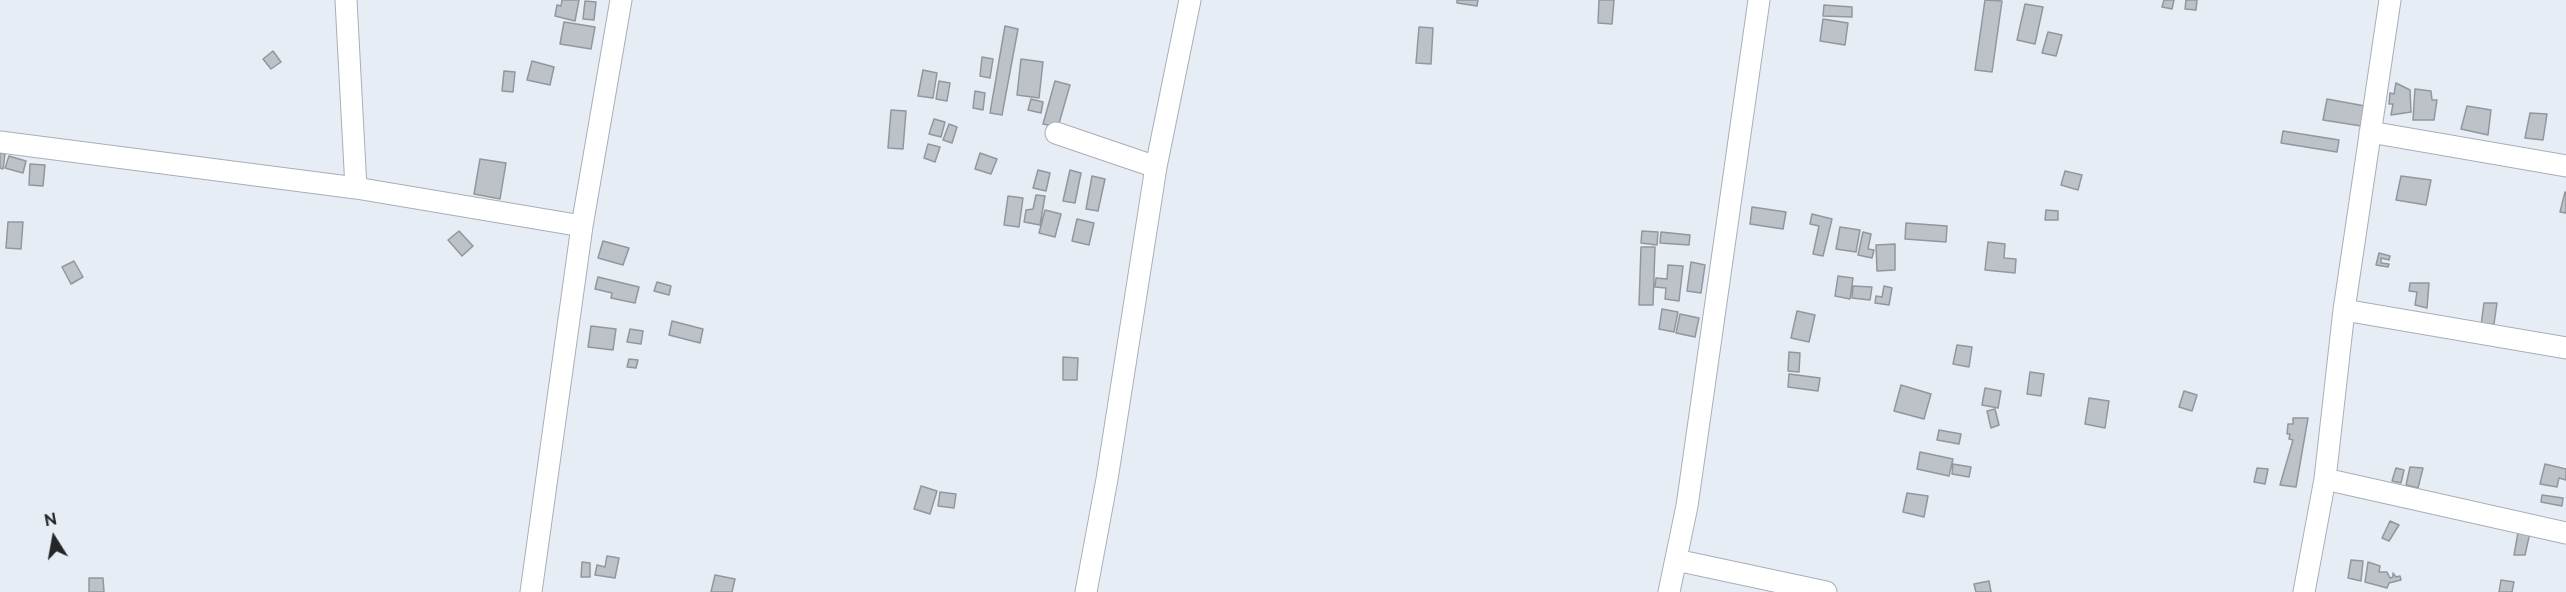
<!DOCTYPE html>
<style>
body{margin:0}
#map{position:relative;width:2566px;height:592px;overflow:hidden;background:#e7edf4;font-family:Raleway,sans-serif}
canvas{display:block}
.north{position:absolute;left:24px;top:508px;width:60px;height:60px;-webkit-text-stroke:4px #e7edf4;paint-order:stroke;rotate:349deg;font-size:16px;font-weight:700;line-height:24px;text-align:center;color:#232528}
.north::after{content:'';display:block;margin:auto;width:21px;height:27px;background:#232528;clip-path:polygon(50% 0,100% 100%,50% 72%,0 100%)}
</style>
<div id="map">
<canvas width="2566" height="592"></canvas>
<div class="north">N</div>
</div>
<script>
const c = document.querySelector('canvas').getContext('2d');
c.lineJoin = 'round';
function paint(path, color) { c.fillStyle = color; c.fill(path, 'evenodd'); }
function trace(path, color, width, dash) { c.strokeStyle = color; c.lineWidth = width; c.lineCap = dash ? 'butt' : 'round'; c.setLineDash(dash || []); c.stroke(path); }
const building = new Path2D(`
 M562,0h17l-4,21 -20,-5 2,-11 4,1z
 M1457,0h21l-1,6 -20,-3z
 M1599,0h15l-2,24 -14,-1z
 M1985,0l17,1 -10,71 -17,-2z
 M2164,0h10l-2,9 -10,-2z
 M2186,0h11l-1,10 -11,-1z
 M585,1l11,1 -2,18 -11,-1z
 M2025,4l18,3 -8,37 -18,-4z
 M1824,5l28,2v10l-29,-1z
 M1823,19l25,4 -3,22 -25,-4z
 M564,22l31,5 -4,22 -31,-5z
 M1005,26l13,3 -16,86 -12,-2z
 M1419,27l14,1 -2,36 -15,-1z
 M2048,32l14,3 -6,21 -14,-3z
 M273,51l8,11 -10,7 -8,-10z
 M982,57l11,2 -3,19 -10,-2z
 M1021,59l22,3 -4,36 -22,-3z
 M532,61l22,6 -4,18 -23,-5z
 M923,70l14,3 -4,25 -15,-2z
 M504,71l11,1 -2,20 -11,-1z
 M939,81l11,2 -3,18 -11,-2z
 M1055,81l15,4 -12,42 -15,-3z
 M2396,83l14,7 1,22 -20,3 2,-11h-4l1,-11 4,1z
 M2415,89l16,2 1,9h5l-3,20h-21z
 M975,91l10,2 -2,17 -10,-2z
 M1031,99l12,3 -2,11 -13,-3z
 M2327,99l38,7 -4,20 -38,-6z
 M2467,106l24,4 -3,25 -27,-6z
 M891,110l15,1 -3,38 -15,-1z
 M2530,113l17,1 -4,26 -18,-2z
 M934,119l11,3 -4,15 -12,-3z
 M949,124l8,3 -5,16 -9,-3z
 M2283,131l56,9 -2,12 -56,-9z
 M928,144l12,3 -5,15 -11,-4z
 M0,153l5,1 -2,15 -3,-1z
 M980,153l17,6 -6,15 -16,-5z
 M9,156l17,5 -3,12 -18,-5z
 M480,159l26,4 -6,36 -26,-5z
 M30,164l15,1 -2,21 -14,-1z
 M1038,170l12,3 -4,18 -13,-3z
 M1070,170l11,3 -6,30 -12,-2z
 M2065,171l17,4 -4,15 -17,-5z
 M1092,176l13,3 -7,32 -12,-2z
 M2401,176l30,4 -5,25 -30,-5z
 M2565,192l1,1v20l-6,-1z
 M1036,195l9,1 -5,29 -16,-3 2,-12 7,-1z
 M1008,196l15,2 -4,29 -15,-2z
 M1752,207l34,5 -3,17 -33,-5z
 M1045,210l16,4 -6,23 -16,-4z
 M2046,210l12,1v9h-13z
 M1812,214l20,5 -9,37 -10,-2 6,-28 -9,-2z
 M1077,219l17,4 -5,22 -17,-4z
 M8,222h15l-2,27 -15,-1z
 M1906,223l41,3 -1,16 -41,-3z
 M1840,227l20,3 -4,22 -20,-3z
 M459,231l14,15 -11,10 -14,-16z
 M1642,231l16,1 -1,13 -16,-2z
 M1661,232l29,3 -1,10 -29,-2z
 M1863,232l8,2 -3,15 6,1 -2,8 -14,-3z
 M603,241l26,7 -6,17 -25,-7z
 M1988,242l17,2 -1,14 12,1 -1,14 -30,-3z
 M1895,244v26l-18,1 -1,-26z
 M1641,247h14l-2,58h-14z
 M2379,253l11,3 -1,4 -8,-2v5l8,1 -1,3 -12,-2z
 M74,261l9,16 -12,7 -9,-17z
 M1691,262l14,3 -4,28 -14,-2z
 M1668,265l15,1 -4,35 -14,-2 1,-11 -11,-1 1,-9 11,1z
 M1838,276l15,2 -3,21 -15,-3z
 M598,277l41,10 -4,16 -24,-5 1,-5 -17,-4z
 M657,282l14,4 -2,9 -15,-4z
 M2410,283h19l-2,25 -12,-3 2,-13 -8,-1z
 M1853,286l19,1 -2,13 -18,-2z
 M1884,286l8,2 -3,17 -14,-2 1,-7 6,1z
 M2484,303h13l-3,21 -13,1z
 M1662,309l16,3 -4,20 -15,-3z
 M1797,311l18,4 -6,27 -18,-4z
 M1680,314l19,4 -4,19 -19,-4z
 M672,321l31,8 -3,14 -31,-8z
 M591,326l25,3 -3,21 -25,-3z
 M630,329l13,2 -2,13 -14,-2z
 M1957,345l15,2 -3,20 -16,-3z
 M1789,352l11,1 -1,19 -11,-1z
 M1063,357l15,1 -1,22h-14z
 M629,359l9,1 -2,8 -9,-1z
 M2030,372l14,2 -3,22 -14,-2z
 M1789,374l31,4 -2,13 -30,-4z
 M1901,385l30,9 -7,25 -30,-8z
 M1985,388l16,3 -3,17 -16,-3z
 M2184,391l13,4 -5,16 -13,-4z
 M2089,398l20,3 -4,27 -20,-4z
 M1995,409l4,16 -8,3 -4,-17z
 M2293,418h15l-12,69 -16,-2 13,-45 -4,-1 1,-5h-3l1,-10h5z
 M1939,430l22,4 -2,10 -22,-4z
 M1920,452l33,7 -4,17 -32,-7z
 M1953,464l18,3 -2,10 -17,-3z
 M2545,464l21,5v11l-7,-2 -2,9 -17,-3z
 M2410,467l13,1 -5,20 -12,-3z
 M2257,468l11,1 -3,15 -11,-2z
 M2396,468l8,2 -3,13 -9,-2z
 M921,486l16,5 -7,23 -16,-5z
 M940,492l16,2 -2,14 -16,-2z
 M1907,493l21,3 -4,21 -21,-5z
 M2542,495l21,3 -1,8 -21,-4z
 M2390,521l9,4 -10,16 -7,-3z
 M2519,527l12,1 -6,27h-11z
 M607,556l12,2 -4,20 -20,-3 2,-10 8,2z
 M2351,560l12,1 -2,20 -13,-3z
 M582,562l8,1v14h-9z
 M2368,562l12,4 -1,6h8l3,6 3,-1v-4l3,4 4,-1 1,4 -12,3 -2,5 -22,-6z
 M715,575l20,4 -3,13h-21z
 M89,578h14l1,14h-15z
 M2501,580l13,2 -2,10h-13z
 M1989,581l2,11h-15l-2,-8z`);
const minor = new Path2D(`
 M346,0l10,188
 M2370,132l196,34
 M1056,133l100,34
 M0,142l356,46 226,38
 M2344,310l222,38
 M2325,479l241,54
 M1676,560l150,32
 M531,592l51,-366 39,-226
 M1086,592l21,-113 49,-312 34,-167
 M1669,592l18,-86 72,-506
 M2304,592l21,-113 19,-169 46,-310`);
paint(building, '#bdc2c9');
trace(building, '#92979e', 1.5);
trace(minor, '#a9aeb6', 23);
trace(minor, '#fff', 21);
</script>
